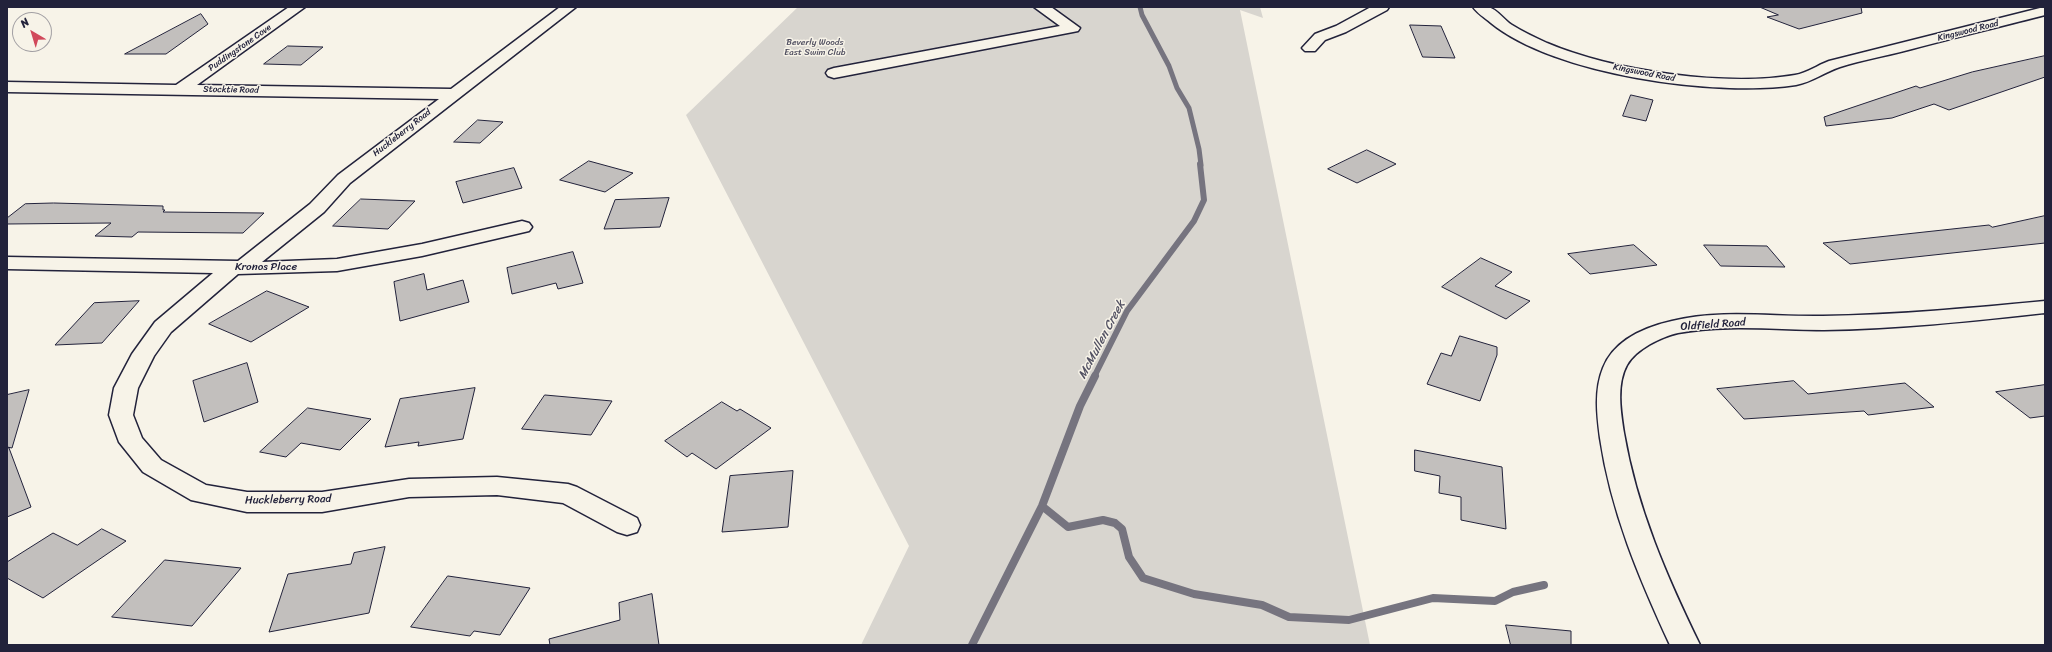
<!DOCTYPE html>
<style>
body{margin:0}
#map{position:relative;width:2052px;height:652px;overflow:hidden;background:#f7f3e8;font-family:Sriracha,sans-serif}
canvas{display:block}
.frame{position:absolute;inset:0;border:8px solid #22223b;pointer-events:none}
.north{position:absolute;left:12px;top:12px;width:40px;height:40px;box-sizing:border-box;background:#f7f3e8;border:1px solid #a29fa3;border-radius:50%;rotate:322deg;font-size:11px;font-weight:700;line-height:16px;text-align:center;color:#22223b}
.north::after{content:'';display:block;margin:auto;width:14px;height:18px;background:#d1495b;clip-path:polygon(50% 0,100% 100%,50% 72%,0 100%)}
</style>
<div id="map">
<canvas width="2052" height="652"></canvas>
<div class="frame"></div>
<div class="north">N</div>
</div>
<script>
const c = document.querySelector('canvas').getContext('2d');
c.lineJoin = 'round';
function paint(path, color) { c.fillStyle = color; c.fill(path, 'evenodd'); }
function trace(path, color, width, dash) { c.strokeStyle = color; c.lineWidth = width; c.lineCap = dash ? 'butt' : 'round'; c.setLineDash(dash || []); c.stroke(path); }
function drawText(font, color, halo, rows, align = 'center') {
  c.font = font + ' Sriracha,sans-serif'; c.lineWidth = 3; c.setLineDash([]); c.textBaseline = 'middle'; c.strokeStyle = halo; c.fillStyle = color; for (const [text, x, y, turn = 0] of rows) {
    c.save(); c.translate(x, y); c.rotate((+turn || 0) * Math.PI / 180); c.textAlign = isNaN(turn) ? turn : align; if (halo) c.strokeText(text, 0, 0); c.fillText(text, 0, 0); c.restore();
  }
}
const green = new Path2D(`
 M798,7h462l3,11 -23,-8 130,635h-509l48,-99 -223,-431z`);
const streamFar2 = new Path2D(`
 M1140,7l2,8 27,51 8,22 12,20 10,41 2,16`);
const streamFar1 = new Path2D(`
 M1094,377l33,-66 67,-90 10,-21 -4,-36`);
const stream = new Path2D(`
 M1042,506l26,21 35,-7 12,3 7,6 7,28 14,21 51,16 68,11 27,12 60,3 84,-22 62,3 18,-9 31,-7
 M972,645l70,-139 38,-100 15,-30`);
const building = new Path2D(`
 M1760,7h101l1,6 -63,16 -32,-12 11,-2z
 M201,14l7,10 -42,30h-41z
 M1410,25l31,1 14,32 -32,-1z
 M288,46l35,1 -22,18 -37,-1z
 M2045,56v21l-96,33 -15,-6 -42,14 -66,8 -2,-9 92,-31 4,2 52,-16z
 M1631,95l22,5 -7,21 -23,-5z
 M478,120l25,2 -23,21 -26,-1z
 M1367,150l29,14 -39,19 -29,-14z
 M589,161l44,12 -28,19 -45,-12z
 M514,168l8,20 -59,15 -7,-21z
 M669,198l-9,29 -56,2 11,-29z
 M361,199l54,2 -27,28 -55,-3z
 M54,203l109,3v4h2l-2,2 101,1 -21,20 -105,-1 -6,5 -37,-1 16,-13 -104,1v-6l18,-14z
 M2045,216v27l-195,21 -27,-21 166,-18 3,2z
 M1634,245l23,20 -67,9 -22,-20z
 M1704,245l63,1 18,21 -64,-1z
 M573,252l10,31 -25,6 -2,-6 -44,11 -5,-26z
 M1481,258l31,14 -17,14 35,15 -24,18 -64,-32z
 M424,274l3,16 36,-10 6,22 -69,19 -6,-39z
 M267,291l42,16 -58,35 -42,-18z
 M139,301l-37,42 -47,2 39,-42z
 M1460,336l37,11v8l-17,46 -53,-17 14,-31 10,3z
 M247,363l11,39 -54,20 -11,-41z
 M1794,381l14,13 97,-11 29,24 -66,8 -4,-4 -120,8 -27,-30z
 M2045,385v31l-15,2 -34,-26z
 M475,388l-12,51 -45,7 1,-4 -34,5 15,-48z
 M29,390l-17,58 -5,-1v-52z
 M545,395l67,6 -21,34 -69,-6z
 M722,402l15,9 3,-2 31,19 -55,41 -24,-16 -5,4 -22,-16z
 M308,408l63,11 -31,31 -39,-7 -15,14 -26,-5z
 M9,448l22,59 -24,10v-68z
 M1415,450l87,17 4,62 -45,-9v-23l-22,-4 1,-17 -25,-5z
 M793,471l-5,56 -66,5 8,-56z
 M102,529l24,12 -83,57 -36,-20v-16l46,-29 24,12z
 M385,547l-16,66 -100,19 19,-58 63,-10 3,-11z
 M165,560l76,8 -49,58 -80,-9z
 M448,576l82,12 -30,47 -26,-4 -4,5 -59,-9z
 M652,594l7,51h-109l-1,-6 71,-19 -1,-17z
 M1506,625l65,6v14h-60z`);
const street = new Path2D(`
 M289,7h16l-108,78 254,4 109,-82h16l-226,176 -26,29 -62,50 75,-3 85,-15 100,-23 7,2 3,4 -3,4 -107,25 -85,15 -99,3 -67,58 -17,24 -16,32 -5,27 9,23 19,22 45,25 41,7h75l87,-13 88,-2 71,7 9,3 60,31 3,7 -3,7 -10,3 -10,-3 -54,-29 -66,-8 -88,2 -87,15h-75l-56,-12 -48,-28 -24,-30 -10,-27 5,-27 18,-34 23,-32 58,-49 -206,-4v-12l231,4 72,-57 28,-29 101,-76 -432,-7v-10l169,3z
 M1034,7h17l29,21 -2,3 -5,1 -239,46 -6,-2 -2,-3 2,-3 6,-2 226,-42z
 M1371,7h18l-2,3 -41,22 -21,8 -10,11h-10l-3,-3 13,-14 21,-8z
 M1473,7c4,0 11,-1 15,0 9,2 17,14 24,18 11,7 24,13 35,18 66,28 178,44 248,32 12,-2 23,-10 34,-14l215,-54 1,8c-46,12 -92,23 -137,35 -23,6 -46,10 -68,17 -15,5 -28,15 -44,18 -81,12 -241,-10 -305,-62 -6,-5 -14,-10 -18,-16z
 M2045,301v12c-74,8 -147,16 -221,17 -48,0 -98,-6 -146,3 -17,4 -42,16 -51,32 -11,20 -6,48 -3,68 13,76 43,144 76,212h-30c-31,-67 -59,-133 -70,-207 -3,-23 -6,-48 3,-70 11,-28 42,-41 69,-47 49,-12 102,-4 151,-5 74,-1 148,-8 222,-15z`);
const farStreetnames = [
 ["Kingswood Road",1968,31,-14],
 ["Puddingstone Cove",240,48,-35],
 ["Kingswood Road",1644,73,11],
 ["Stocktie Road",231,90,1],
 ["Huckleberry Road",402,133,-38]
];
const farParknames = [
 ["Beverly Woods",815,43],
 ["East Swim Club",815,53]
];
const streetNames = [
 ["Kronos Place",266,267],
 ["Oldfield Road",1713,325,-4],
 ["Huckleberry Road",288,500,-1]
];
const waterNames = [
 ["McMullen Creek",1102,340,-62]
];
paint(green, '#d8d5cf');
trace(streamFar2, '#76747f', 5);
trace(streamFar1, '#76747f', 6);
trace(stream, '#76747f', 8);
paint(building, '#c2bfbd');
trace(building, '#22223b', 1);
trace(street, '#22223b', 3);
paint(street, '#f7f3e8');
drawText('9px', '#22223b', '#f7f3e8', farStreetnames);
drawText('9px', '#504f60', '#f7f3e8', farParknames);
drawText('11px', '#22223b', '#f7f3e8', streetNames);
drawText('italic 12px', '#535263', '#f7f3e8', waterNames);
</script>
